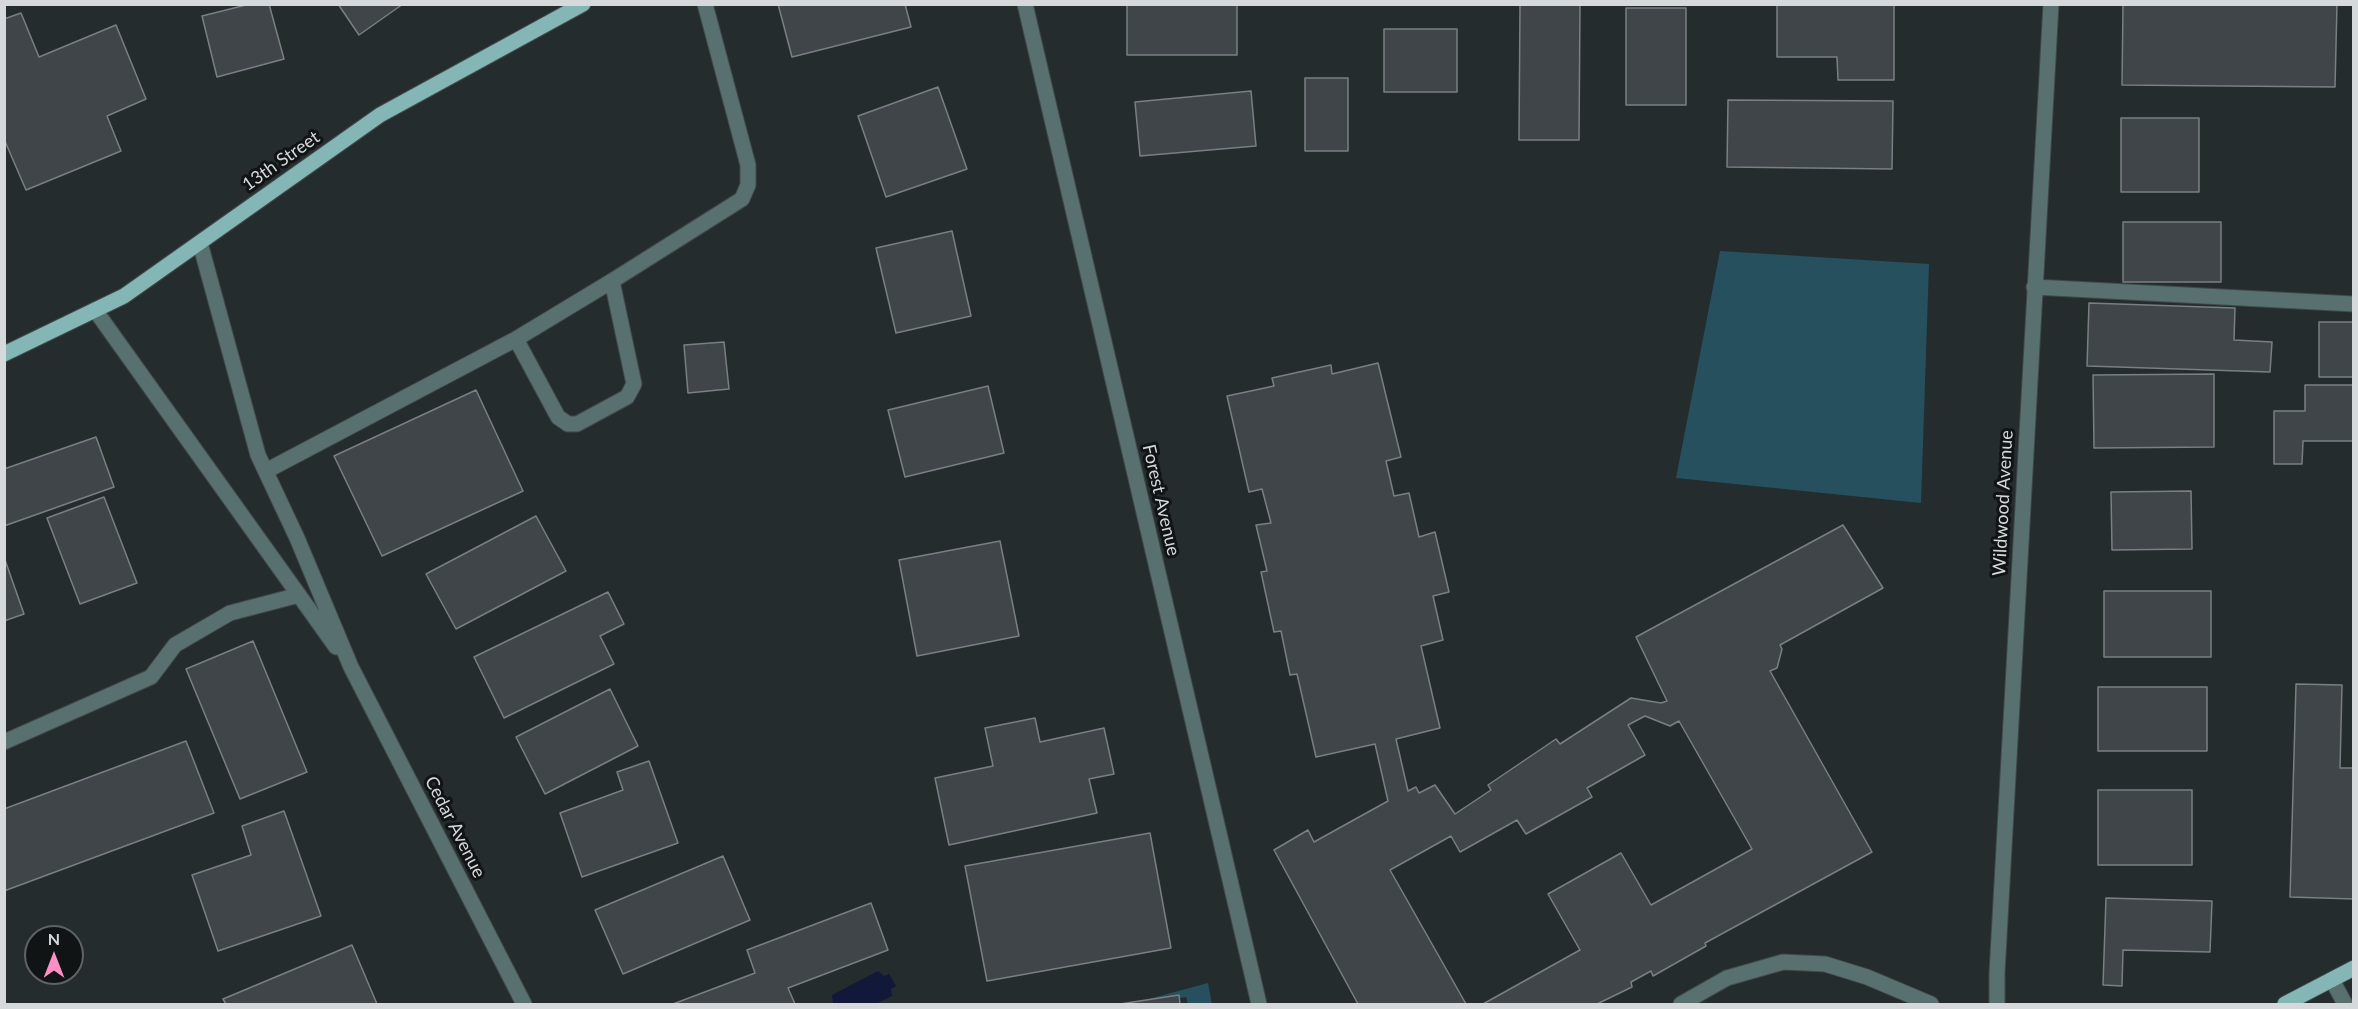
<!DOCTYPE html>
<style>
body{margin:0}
#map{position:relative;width:2358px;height:1009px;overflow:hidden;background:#252c2e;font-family:Lato,sans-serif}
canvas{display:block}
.frame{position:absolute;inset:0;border:6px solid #d5d9db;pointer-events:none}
.north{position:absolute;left:24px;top:925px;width:60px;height:60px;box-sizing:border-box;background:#111415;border:2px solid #5f6364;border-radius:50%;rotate:0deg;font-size:16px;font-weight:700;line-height:24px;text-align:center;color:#d5d9db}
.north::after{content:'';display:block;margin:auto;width:21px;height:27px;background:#fc8fc3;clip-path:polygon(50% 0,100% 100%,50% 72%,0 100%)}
</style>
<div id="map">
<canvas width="2358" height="1009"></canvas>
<div class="frame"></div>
<div class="north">N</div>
</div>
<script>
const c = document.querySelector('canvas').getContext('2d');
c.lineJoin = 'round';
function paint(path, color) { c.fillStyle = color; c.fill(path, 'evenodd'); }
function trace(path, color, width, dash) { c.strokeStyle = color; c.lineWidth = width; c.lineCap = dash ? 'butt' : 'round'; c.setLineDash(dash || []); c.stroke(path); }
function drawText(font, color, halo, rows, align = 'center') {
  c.font = font + ' Lato,sans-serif'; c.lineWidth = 6; c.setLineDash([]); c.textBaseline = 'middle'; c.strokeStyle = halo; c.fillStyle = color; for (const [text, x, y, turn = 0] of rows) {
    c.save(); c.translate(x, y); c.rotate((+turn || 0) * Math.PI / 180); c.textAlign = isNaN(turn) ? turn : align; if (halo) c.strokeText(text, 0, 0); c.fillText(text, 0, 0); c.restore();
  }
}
const green = new Path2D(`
 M1720,251l209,13 -8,239 -245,-25z
 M1208,983l4,21h-24l-2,-7 -38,7h-18z`);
const water = new Path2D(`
 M878,971l6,5 5,-2 7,12 -5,3 1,7 -16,8h-45l2,-1 -1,-8z`);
const building = new Path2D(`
 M250,4h19l15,55 -67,18 -15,-61z
 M338,4h65l-44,31z
 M778,4h127l6,23 -119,30z
 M1127,4h110v51h-110z
 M1520,4h60l-1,136h-60z
 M1777,4h117v76h-56l-1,-23h-60z
 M2123,4h214l-2,83 -213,-2z
 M1626,8h60v97h-60z
 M21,13l18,44 77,-32 30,74 -39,17 14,35 -95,39 -22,-51v-120z
 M1384,29h73v63h-73z
 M1305,78h43v73h-43z
 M938,87l29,82 -81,28 -28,-81z
 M1251,91l5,55 -116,10 -5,-54z
 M1728,100l165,1 -1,68 -165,-2z
 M2121,118h78v74h-78z
 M2123,222h98v60h-98z
 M952,231l19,85 -75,17 -20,-85z
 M2089,303l146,5 -1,32 38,2 -2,30 -183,-6z
 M2319,322h35v55h-35z
 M724,342l5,47 -41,4 -4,-48z
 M1378,363l23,94 -15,4 8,35 15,-3 10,44 16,-5 14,60 -16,4 10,44 -22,6 19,82 -44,11 12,52 8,-4 3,6 16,-8 20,29 36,-24 -3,-5 68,-46 4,5 71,-46 30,5 6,-2 -31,-64 207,-112 40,63 -103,57 2,4 -5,19 -7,3 102,181 -167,91 1,3 -53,30 -2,-5 -20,11 1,5 -35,17h-114l97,-54 -32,-56 73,-41 30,52 101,-56 -73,-128 -9,5 -25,-10 -17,9 17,30 -58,33 5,9 -66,37 -9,-14 -57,32 -9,-16 -61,34 76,134h-108l-84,-154 34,-20 6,12 74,-41 -13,-57 -59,13 -19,-83 -7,1 -9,-44 -7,1 -13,-60 6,-1 -11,-46 15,-2 -9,-34 -13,3 -22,-96 47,-10 -2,-8 59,-13 1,9z
 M2214,374v73l-120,1 -1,-73z
 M2305,385h49v56h-51l-1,23h-28v-53h31z
 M988,386l16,67 -99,24 -17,-67z
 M476,390l47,101 -141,65 -48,-100z
 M96,437l18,50 -110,39v-57z
 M2191,491l1,58 -80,1 -1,-58z
 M104,497l33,86 -57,21 -33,-86z
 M536,516l30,55 -110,58 -30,-55z
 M1000,541l19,95 -102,20 -18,-96z
 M4,557l20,57 -20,7z
 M2104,591h107v66h-107z
 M608,592l16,32 -24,12 14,28 -110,54 -30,-61z
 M253,641l54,131 -67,27 -54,-130z
 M2296,684l46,1 -2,83h14v131l-64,-2z
 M2098,687h109v64h-109z
 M610,689l28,57 -93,48 -29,-57z
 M1035,718l5,24 64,-14 10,46 -25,5 8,34 -148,32 -14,-67 58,-12 -8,-38z
 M186,741l28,72 -210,78v-82z
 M649,761l29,82 -96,34 -22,-64 63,-23 -6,-18z
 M2098,790h94v75h-94z
 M284,811l37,105 -103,35 -26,-76 59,-20 -9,-29z
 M1150,833l21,115 -184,33 -22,-115z
 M723,856l27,64 -127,54 -28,-64z
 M2106,898l106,3 -2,51 -87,-2 -1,36 -19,-1z
 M871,903l17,47 -100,38 7,16h-122l82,-31 -8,-23z
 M352,945l25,59h-151l-3,-5z
 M1179,995l1,9h-60z`);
const minor = new Path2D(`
 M1025,4l234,1000
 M200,243l58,212 39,83 54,129 173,337
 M612,281l130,-82 6,-14v-20l-43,-161
 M2034,287l320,17
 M95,310l241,337
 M266,471l250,-132 42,78 10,7h9l50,-27 7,-13 -22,-103 -96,58
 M4,742l147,-65 24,-32 55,-32 69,-18
 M2332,980l13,24
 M1681,1004l46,-26 56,-16 42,2 42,13 64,27
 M1997,1004v-31l54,-969`);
const major = new Path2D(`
 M4,354l120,-58 256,-181 203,-111
 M2285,1004l69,-36`);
const streetNames = [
 ["13th Street",281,161,-35],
 ["Forest Avenue",1161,500,77],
 ["Wildwood Avenue",2003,503,-87],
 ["Cedar Avenue",455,827,63]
];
paint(green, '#26505d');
paint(water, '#121839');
paint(building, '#404549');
trace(building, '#7a7f84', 1.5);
trace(minor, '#41484a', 17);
trace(major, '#41484a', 17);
trace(minor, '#587070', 15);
trace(major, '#83b6b5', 15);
drawText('18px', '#d5d9db', '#111415', streetNames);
</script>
